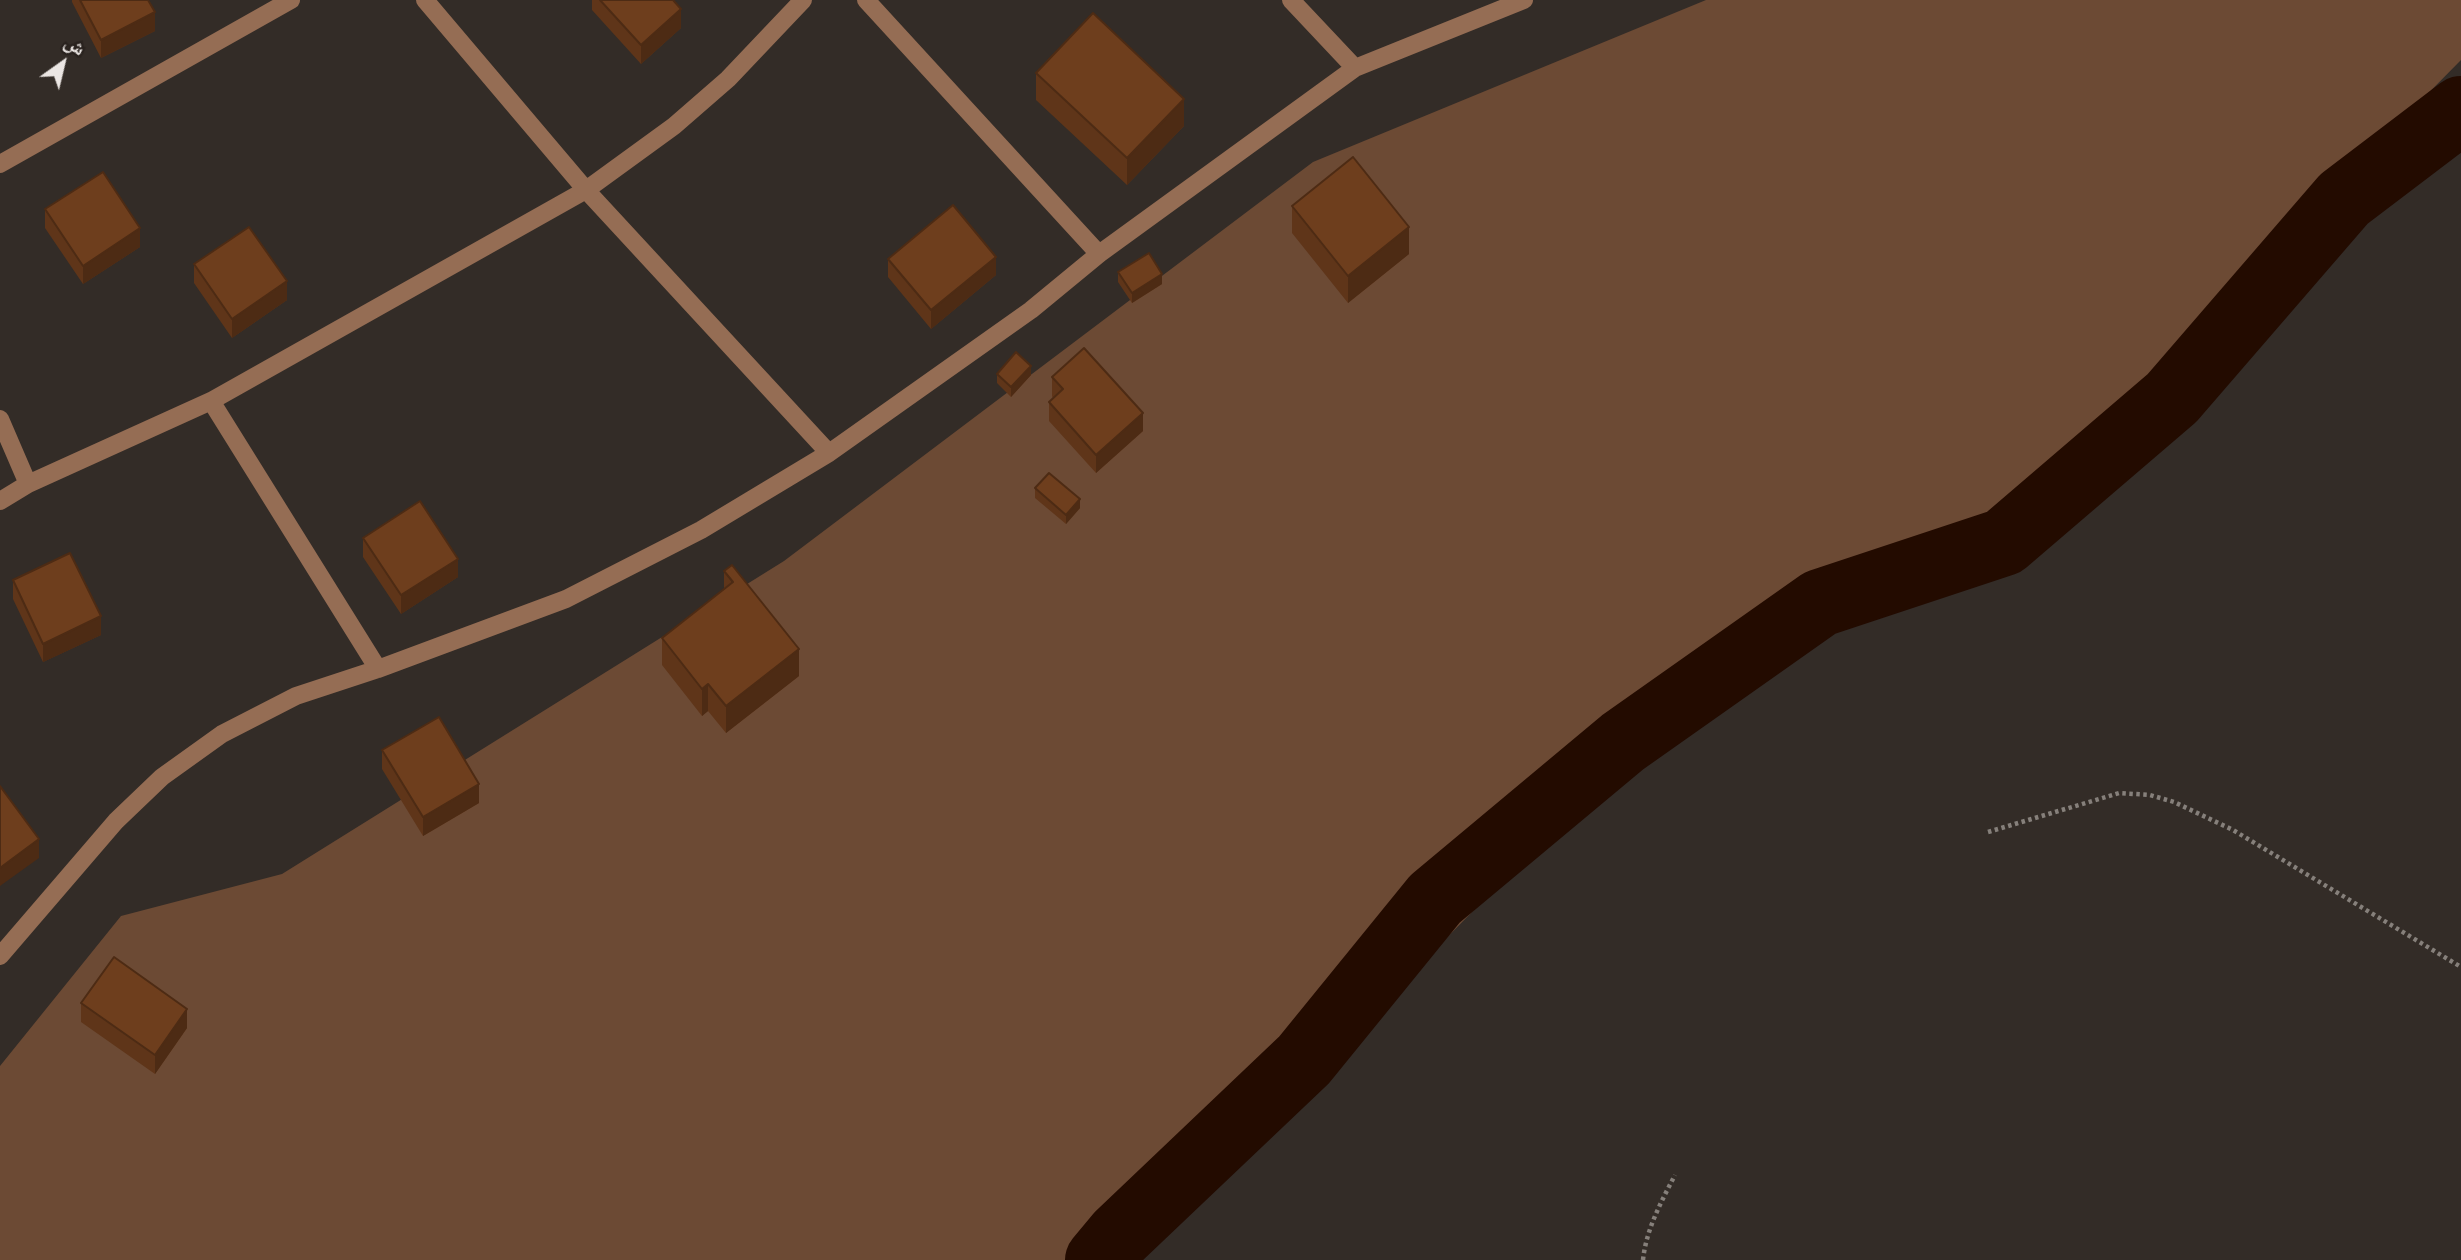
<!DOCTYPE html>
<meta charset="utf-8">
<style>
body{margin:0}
#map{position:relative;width:2461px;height:1260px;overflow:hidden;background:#332c27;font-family:"Fira Sans","Noto Naskh Arabic",sans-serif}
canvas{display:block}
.north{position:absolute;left:28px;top:28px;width:70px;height:70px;-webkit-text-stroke:5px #29221e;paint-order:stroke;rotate:34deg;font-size:19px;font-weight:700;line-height:28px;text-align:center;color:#ebe6e3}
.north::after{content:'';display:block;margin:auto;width:24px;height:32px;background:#ebe6e3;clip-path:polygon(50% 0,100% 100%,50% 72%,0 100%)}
</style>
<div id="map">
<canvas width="2461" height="1260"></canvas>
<div class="north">ش</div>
</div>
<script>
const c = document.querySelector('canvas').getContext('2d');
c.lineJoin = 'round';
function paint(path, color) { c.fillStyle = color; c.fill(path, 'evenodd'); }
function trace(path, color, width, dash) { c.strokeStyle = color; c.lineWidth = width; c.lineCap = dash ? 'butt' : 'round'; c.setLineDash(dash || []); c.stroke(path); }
const green = new Path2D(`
 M1706,0h755v60l-440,446 -453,308 -437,446h-1131v-194l121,-150 161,-42 502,-313 529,-399z`);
const river = new Path2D(`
 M1099,1260l20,-24 185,-176 131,-161 188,-157 197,-139 184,-61 168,-144 172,-199 117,-89`);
const path = new Path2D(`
 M1988,832l131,-39 31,2 24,7 59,28 228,137
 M1643,1260c3,-30 18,-58 32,-85`);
const minor = new Path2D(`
 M425,0l161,190 243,263
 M866,0l233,254
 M1291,0l64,68
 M0,164l291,-164
 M211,401l167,268
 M0,419l28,65
 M0,501l28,-17 183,-83 375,-211 88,-64 54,-47 75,-79
 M0,956l116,-135 46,-44 60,-43 74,-38 82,-27 188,-70 135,-69 128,-77 202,-143 68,-56 256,-186 169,-68`);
const wall = new Path2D(`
 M72,0h76l7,31 -54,27 -29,-56z
 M592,0h81l8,28 -40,36 -49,-54z
 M1036,73l148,53 -57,59 -91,-85z
 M1292,206l117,48 -61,49 -56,-70z
 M45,209l95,38 -57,37 -38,-56z
 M888,259l108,16 -65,54 -43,-52z
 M194,264l93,36 -55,38 -38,-55z
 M1118,272l44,12 -30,19 -14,-21z
 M997,374l34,1 -20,22 -14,-14z
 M1052,377l91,54 -47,42 -47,-52v-19l4,-4 -1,-2z
 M1035,488l45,20 -14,16 -31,-26z
 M363,538l95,39 -57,37 -38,-57z
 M724,571l75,105 -73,57 -18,-22 -6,5 -40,-51v-27l62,-49z
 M13,580l88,55 -58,27 -30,-63z
 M382,750l97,53 -56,33 -41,-67z
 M81,1003l106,25 -32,46 -74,-52z`);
const shadedWall = new Path2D(`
 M681,9v19l-40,36v-19z
 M155,12v19l-54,27v-18z
 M1184,99v27l-57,59v-27z
 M1409,227v27l-61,49v-27z
 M140,228v19l-57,37v-18z
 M996,257v18l-65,54v-19z
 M1162,274v10l-30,19v-10z
 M287,281v19l-55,38v-19z
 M1031,366v9l-20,22v-10z
 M1143,413v18l-47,42v-18z
 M1080,499v9l-14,16v-9z
 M458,559v18l-57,37v-19z
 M101,616v19l-58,27v-18z
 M799,649v27l-73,57v-27z
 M708,684v27l-6,5v-27z
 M479,784v19l-56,33v-19z
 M39,839v19l-39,28v-18z
 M187,1009v19l-32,46v-19z`);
const building = new Path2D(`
 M80,0h68l7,12 -54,28z
 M600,0h73l8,9 -40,36z
 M1093,13l91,86 -57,59 -91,-85z
 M1353,157l56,70 -61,49 -56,-70z
 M103,172l37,56 -57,38 -38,-57z
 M953,205l43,52 -65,53 -43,-51z
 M249,227l38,54 -55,38 -38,-55z
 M1149,253l13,21 -30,19 -14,-21z
 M1084,348l59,65 -47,42 -47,-53 14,-13 -11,-12z
 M1016,352l15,14 -20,21 -14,-13z
 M1049,473l31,26 -14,16 -31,-27z
 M420,501l38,58 -57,36 -38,-57z
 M70,553l31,63 -58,28 -30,-64z
 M732,565l67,84 -73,57 -18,-22 -6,5 -40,-51 71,-56 -9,-11z
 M439,717l40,67 -56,33 -41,-67z
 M0,786l39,53 -39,29z
 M114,957l73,52 -32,46 -74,-52z`);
paint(green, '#6c4a34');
trace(river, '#230b00', 68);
trace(path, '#86807b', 4.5, [3.5, 3.5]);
trace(minor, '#956d54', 18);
paint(wall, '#5f3519');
paint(shadedWall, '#4d2b14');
paint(building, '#6e3e1d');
trace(building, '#4d2b14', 2);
</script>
